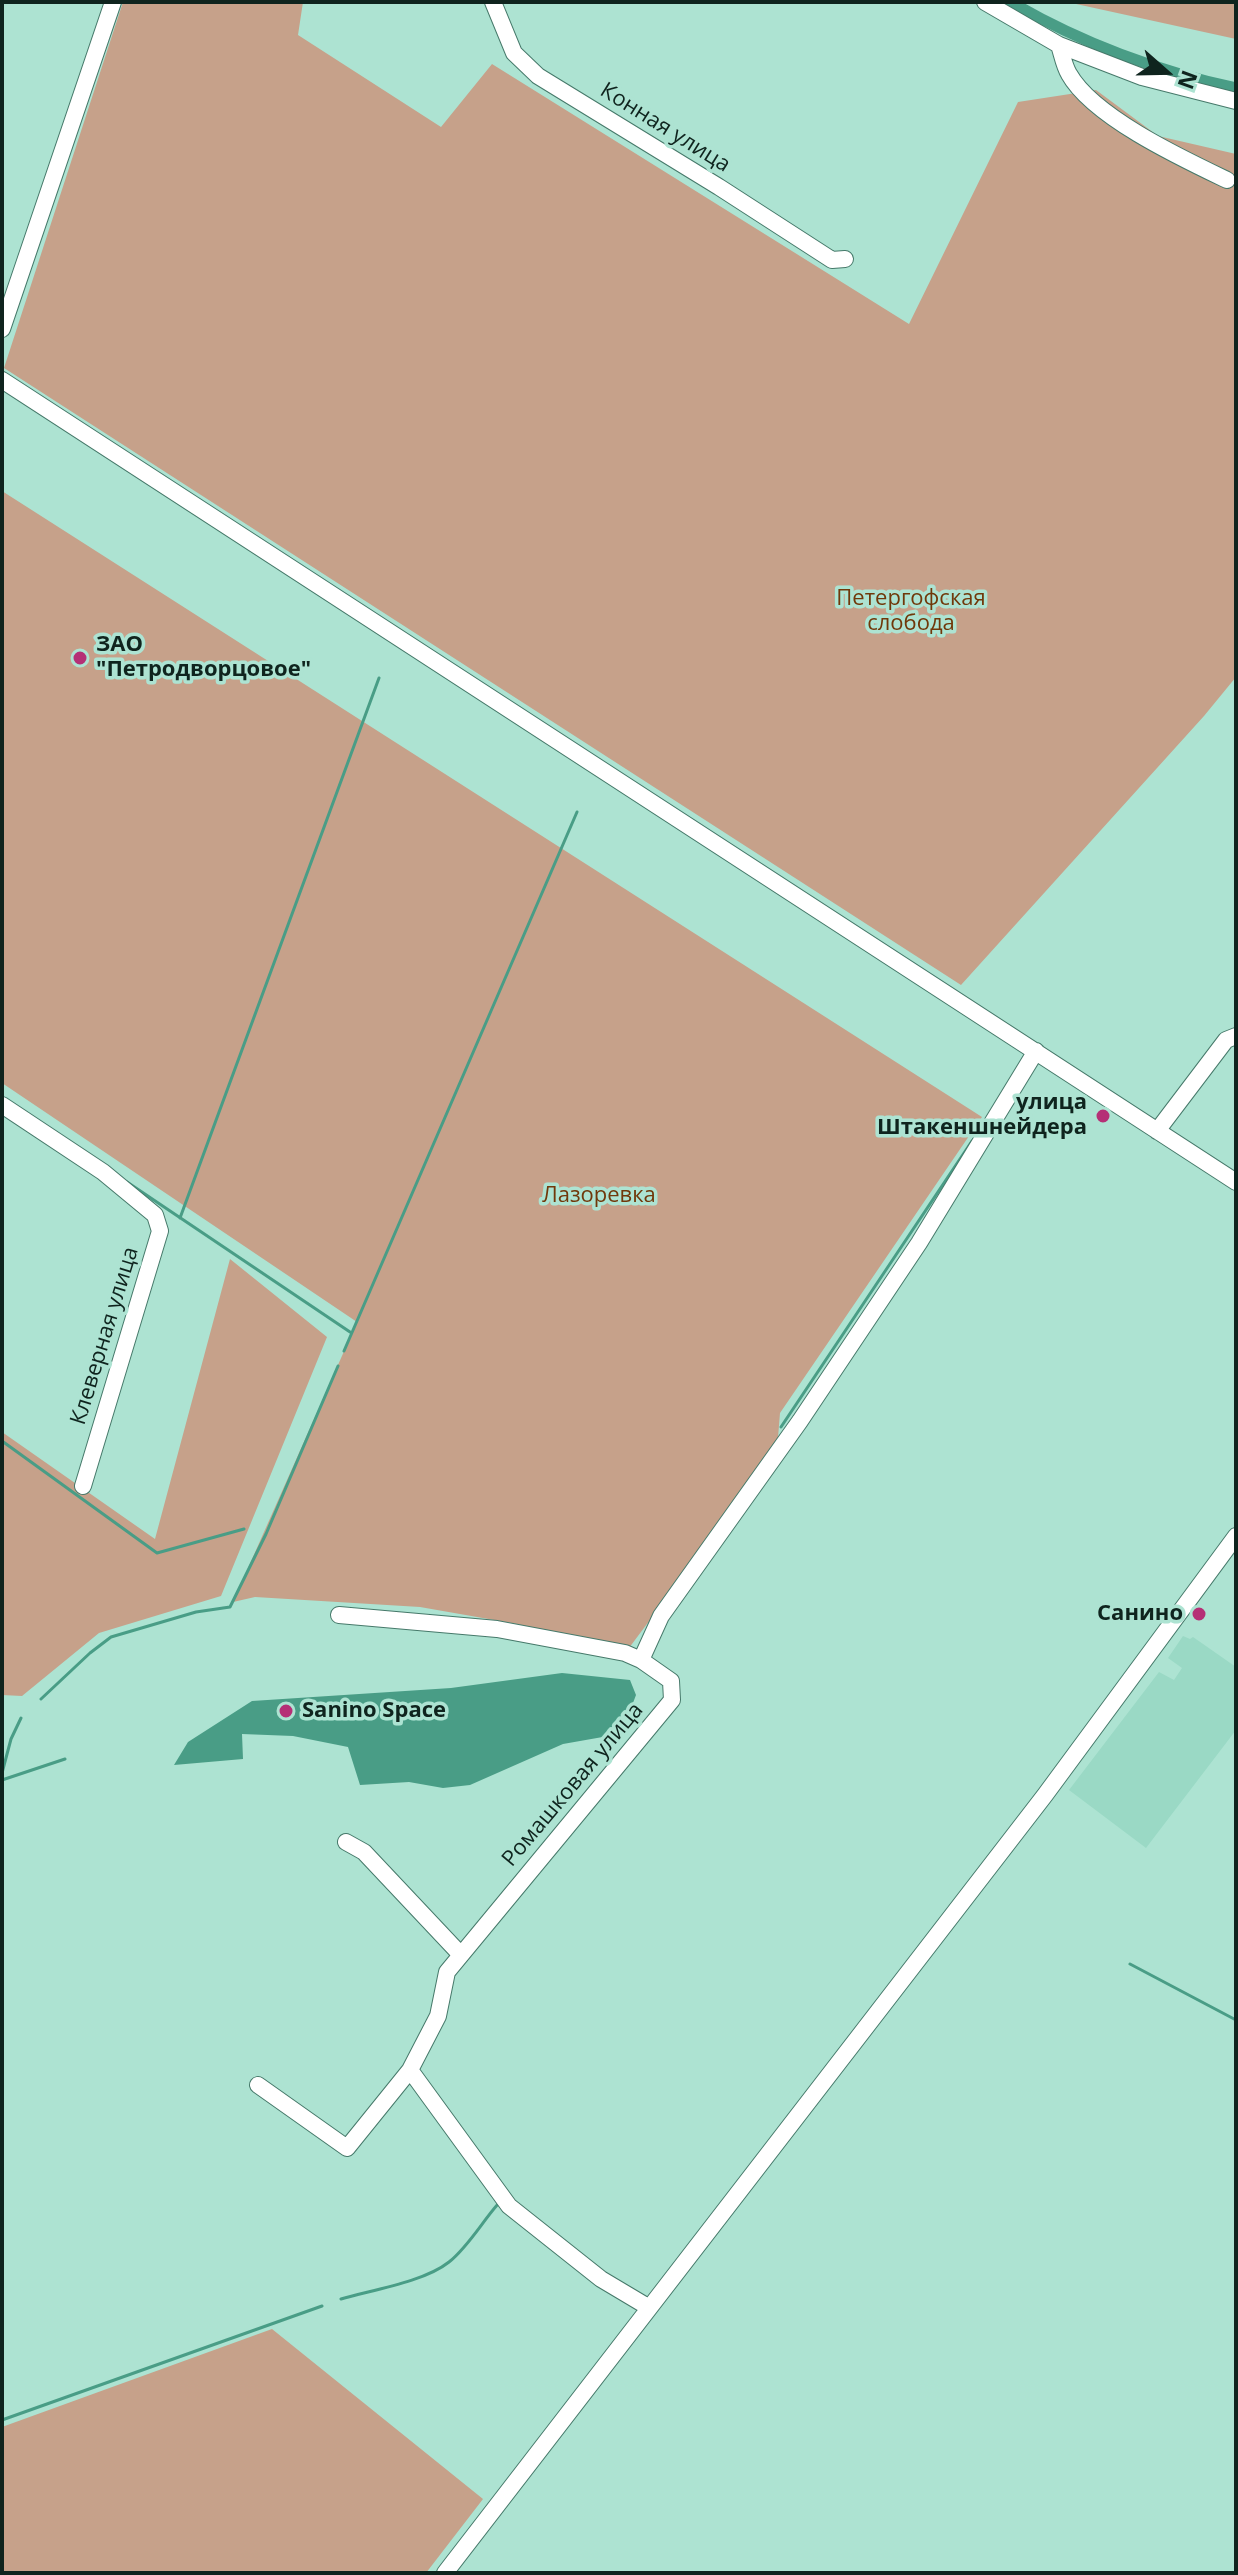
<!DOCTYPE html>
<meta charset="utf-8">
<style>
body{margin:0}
#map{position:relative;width:1238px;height:2575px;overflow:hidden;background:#ade3d2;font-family:"Open Sans",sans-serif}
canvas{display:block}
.frame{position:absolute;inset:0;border:4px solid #0f241e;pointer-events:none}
.north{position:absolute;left:1126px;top:32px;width:80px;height:80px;-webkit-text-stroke:6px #ade3d2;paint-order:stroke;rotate:110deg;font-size:22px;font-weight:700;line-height:32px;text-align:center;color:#0f241e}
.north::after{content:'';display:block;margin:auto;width:28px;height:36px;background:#0f241e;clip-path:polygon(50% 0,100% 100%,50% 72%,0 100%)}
</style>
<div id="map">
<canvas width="1238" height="2575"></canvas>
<div class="frame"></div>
<div class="north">N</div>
</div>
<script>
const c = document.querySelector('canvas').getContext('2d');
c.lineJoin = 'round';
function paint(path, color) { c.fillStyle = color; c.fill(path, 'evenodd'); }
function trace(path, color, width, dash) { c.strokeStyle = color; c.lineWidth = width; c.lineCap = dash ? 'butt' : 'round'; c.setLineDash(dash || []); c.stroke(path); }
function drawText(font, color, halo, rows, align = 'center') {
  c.font = font + ' "Open Sans",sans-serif'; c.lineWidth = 7; c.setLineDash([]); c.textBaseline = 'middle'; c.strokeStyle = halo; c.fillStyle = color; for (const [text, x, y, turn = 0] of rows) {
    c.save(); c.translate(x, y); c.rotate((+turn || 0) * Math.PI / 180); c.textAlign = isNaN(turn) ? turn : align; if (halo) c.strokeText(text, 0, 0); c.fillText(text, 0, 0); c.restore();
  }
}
const built = new Path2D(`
 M1183,1636l7,3 3,-2 43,30v63l-90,118 -77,-58 90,-118 15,8 8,-12 -14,-10z`);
const green = new Path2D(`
 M123,2h180l-5,33 143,92 51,-63 417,260 109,-222 78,-12 62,46 78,18v523l-32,39 -243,269 -957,-617z
 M1067,2h169v37z
 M2,491l980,626 -202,296 -3,37 -151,202 -109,-28 -97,-17 -165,-10 -22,5 124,-280 -355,-239z
 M230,1259l97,78 -106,259 -122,37 -77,63 -20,-1v-263l153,107z
 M272,2329l211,170 -57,74h-424v-146z`);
const water = new Path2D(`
 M562,1673l68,7 6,15 -11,29 -11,11 -51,9 -93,41 -27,3 -34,-6 -49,3 -12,-38 -55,-11 -51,-2 1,25 -69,6 14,-23 64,-41 199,-13z`);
const stream = new Path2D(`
 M127,1182l223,150
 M180,1218l199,-540
 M344,1351l233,-539
 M781,1427l191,-286
 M2,1441l155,112 87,-24
 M41,1699l49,-46 21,-16 85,-25 34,-5 36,-73 72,-168
 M2,1773l9,-34 10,-21
 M2,1780l63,-21
 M1130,1964l106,56
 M341,2299c31,-9 83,-17 108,-37 19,-15 33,-40 49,-58
 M2,2420l320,-114`);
const canal = new Path2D(`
 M1011,2c70,41 146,69 225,86`);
const minor = new Path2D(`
 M493,2l21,51 24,23 181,111 113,73 13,-1
 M985,2l74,43 83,32 94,24
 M1059,45c3,9 5,21 10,29 24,43 114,85 158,106
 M2,329l111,-327
 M2,380l1234,802
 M2,1105l101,67 52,43 5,16 -77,255
 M1157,1131l69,-91 10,-4
 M339,1615l158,14 128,24 16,7 30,21 1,19 -225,272 -9,44 -28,54 99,136 92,73 47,28
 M641,1660l20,-44 139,-195 119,-178 117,-192
 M346,1842l18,10 97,103
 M258,2085l89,63 63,-78
 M445,2573l600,-778 191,-259`);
const markers = [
 [80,658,8,"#b53076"],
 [1103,1116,8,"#b53076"],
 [1199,1614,8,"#b53076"],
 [286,1711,8,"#b53076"]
];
const streetNames = [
 ["Конная улица",665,128,32],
 ["Клеверная улица",105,1336,-73],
 ["Ромашковая улица",573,1785,-50]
];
const parkNames = [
 ["Петергофская",911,599],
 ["слобода",911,624],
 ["Лазоревка",599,1196]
];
const poiNames = [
 ["ЗАО",96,645],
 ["\"Петродворцовое\"",96,670],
 ["улица",1087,1103,"right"],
 ["Штакеншнейдера",1087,1128,"right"],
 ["Санино",1183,1614,"right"],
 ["Sanino Space",302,1711]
];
paint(built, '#9ad9c5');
paint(green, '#c6a18a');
paint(water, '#499d86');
trace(stream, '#499d86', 3);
trace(canal, '#499d86', 11);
trace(minor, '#46796a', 18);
trace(minor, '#fff', 16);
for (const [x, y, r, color] of markers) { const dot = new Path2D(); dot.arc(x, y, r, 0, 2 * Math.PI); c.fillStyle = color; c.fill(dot); trace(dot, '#ade3d2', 3); }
drawText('22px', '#0f241e', '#ade3d2', streetNames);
drawText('22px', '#70380a', '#ade3d2', parkNames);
drawText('bold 22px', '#0f241e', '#ade3d2', poiNames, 'left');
</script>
